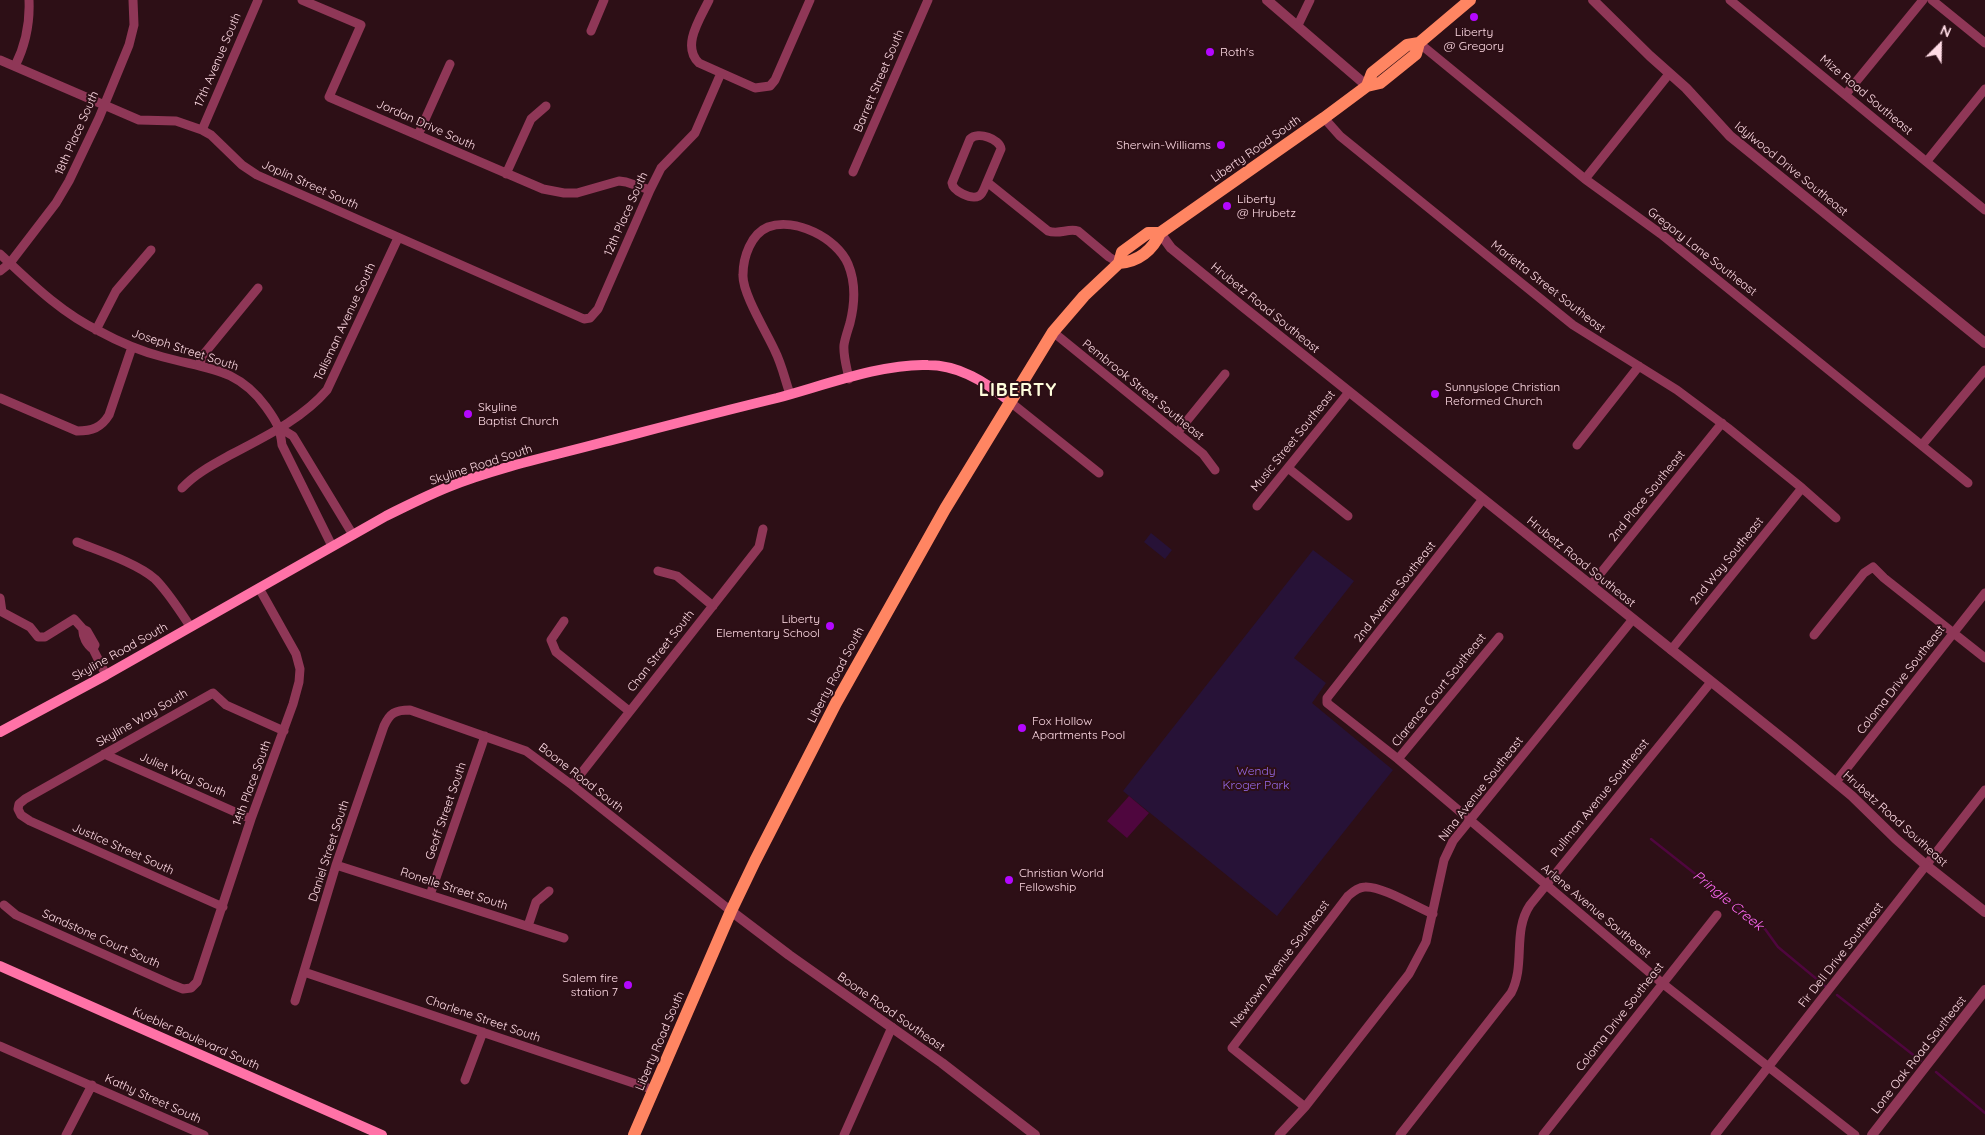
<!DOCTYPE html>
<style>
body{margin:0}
#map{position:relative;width:1985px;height:1135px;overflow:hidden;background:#2d0f16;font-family:Quicksand,sans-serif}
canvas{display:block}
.north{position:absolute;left:1915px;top:20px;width:50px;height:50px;-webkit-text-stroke:4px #2d0f16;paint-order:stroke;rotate:23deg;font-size:14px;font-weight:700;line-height:20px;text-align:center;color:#ffdbe5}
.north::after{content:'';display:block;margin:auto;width:18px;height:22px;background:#ffdbe5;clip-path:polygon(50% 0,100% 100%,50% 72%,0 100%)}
</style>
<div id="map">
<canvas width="1985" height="1135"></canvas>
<div class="north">N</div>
</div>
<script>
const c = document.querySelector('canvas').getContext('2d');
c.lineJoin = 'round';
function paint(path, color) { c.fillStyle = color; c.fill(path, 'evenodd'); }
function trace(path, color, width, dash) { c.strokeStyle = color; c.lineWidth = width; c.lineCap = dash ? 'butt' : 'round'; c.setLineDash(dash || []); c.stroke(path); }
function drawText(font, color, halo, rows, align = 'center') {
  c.font = font + ' Quicksand,sans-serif'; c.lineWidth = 4; c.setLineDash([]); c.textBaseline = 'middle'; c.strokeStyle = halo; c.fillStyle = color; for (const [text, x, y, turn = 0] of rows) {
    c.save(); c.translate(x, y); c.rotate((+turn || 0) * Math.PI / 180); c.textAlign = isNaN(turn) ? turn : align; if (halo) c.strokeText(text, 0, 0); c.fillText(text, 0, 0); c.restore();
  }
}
const green = new Path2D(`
 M1151,533l21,17 -7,9 -21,-17z
 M1313,550l41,31 -60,77 32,25 -14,20 81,67 -116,146 -154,-125z`);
const water = new Path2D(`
 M1129,796l20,17 -22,25 -20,-17z`);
const stream = new Path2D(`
 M1651,839l114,90 13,18 47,39
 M1837,995l84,66
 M1936,1072l49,41`);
const minor = new Path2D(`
 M302,0l59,25 -32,72 214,92 21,4h13l42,-12 7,1 24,8
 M709,0c-9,19 -28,46 -10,63l56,25 15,-2 5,-6 35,-80
 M1730,0l255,210
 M1932,0l53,43
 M1298,25l12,-25
 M591,31l13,-31
 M1419,43l166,136 76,55 307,249
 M0,60l139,60 37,1 26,9 9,5 31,30 15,10 327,144 6,-1 8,-9 52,-119 11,-22 34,-35 26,-60
 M15,66c10,-20 15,-44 14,-66
 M1846,94l77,-94
 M1324,118l16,18 233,189 104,65 51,38 74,60 34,30
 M202,130l56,-130
 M418,135l32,-71
 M1927,161l58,-72
 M853,172l75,-172
 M506,174l25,-55 15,-13
 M1585,179l84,-105
 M987,182c-2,4 -4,12 -8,14 -8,4 -26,-5 -27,-13l18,-44c8,-8 30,0 31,10l-14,33 61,49c11,4 20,-3 30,0l31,26 10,6
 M0,254c30,28 61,59 99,77 20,11 41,20 64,26 43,12 74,10 103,50 10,14 14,20 16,38l50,101
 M0,271l10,-8 46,-60 13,-22 30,-63 30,-73 5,-20 -1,-25
 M96,330l20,-39 35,-41
 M1053,332l150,122 12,16
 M199,365l4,-10 55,-67
 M790,394c-5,-14 -8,-29 -15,-43 -8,-18 -33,-58 -32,-76 0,-18 8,-41 25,-48 27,-10 69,11 80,37 8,19 7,39 2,59 -2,7 -5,15 -6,22 -1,11 3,23 5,34
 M0,398l77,33c15,0 24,-3 32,-16l23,-68
 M1009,401l90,72
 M280,428l13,8 60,99
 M1177,433l48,-59
 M1577,445l62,-79
 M1922,445l63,-75
 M1288,468l60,48
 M182,488c14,-15 32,-24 50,-34 34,-18 70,-35 95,-64l71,-152
 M1483,499l-156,199v5l71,56 264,224 193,152
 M1257,506l92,-114
 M77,542c22,9 60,21 78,37 14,14 24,31 35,47
 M658,571l19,5 36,30
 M1591,585l131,-162
 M0,598l2,14 28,15 8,10h7l29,-18 9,10
 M564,621l-13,19 5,12 73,59
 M1814,635l50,-62 9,-6 11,11 101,80
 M93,649l2,-4 -8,-14 -4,-2c-1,7 4,16 10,20l13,26
 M1671,650l131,-162
 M104,754l147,65
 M1398,759l101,-122
 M1836,782l149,-189
 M572,785l187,-238 4,-18
 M336,865l228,73
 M430,895l55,-159
 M4,905l12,10 157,70 10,4 8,-1 6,-6 54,-163 42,-115 6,-22 1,-13 -4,-15 -37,-66
 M223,907l-193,-86 -9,-6 -3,-6 1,-5 6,-5 188,-106 13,12 58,26
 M528,926l8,-24 13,-11
 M304,972l350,118
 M295,1001l41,-136 48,-139c6,-13 11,-16 26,-16l116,41 46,34 159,126
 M0,1046l204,89
 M465,1080l18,-48
 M1305,1107l-73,-59 116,-152c5,-4 10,-9 17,-9 17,-1 51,20 68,27
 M66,1135l26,-50
 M844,1135l48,-108
 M1279,1135l26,-28 104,-133 17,-32 18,-82 9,-19 180,-222
 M1400,1135l111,-142c15,-28 1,-61 19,-88l181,-223
 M1543,1135l174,-220
 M1715,1135l270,-345`);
const tertiary = new Path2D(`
 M1267,0l100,86
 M1593,0l57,56 36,32 44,48 255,207
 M1160,233l11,15 71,58 551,441 59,49 44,43 31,27 58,46
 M731,911l58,44 153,108 93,72
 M1872,1135l113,-145`);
const secondary = new Path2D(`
 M0,732l106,-57 280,-159c20,-10 40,-20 62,-29 50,-20 104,-31 156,-45 58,-15 115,-30 173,-44 45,-12 106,-35 151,-33 31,0 58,17 81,36
 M0,966l382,169`);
const primary = new Path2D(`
 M1367,86l5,-13 35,-28 12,-2 51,-43
 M1119,263c19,-1 34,-13 41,-30l164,-115 43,-32 13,-3 36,-29 3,-11
 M634,1135l97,-224 24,-50 81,-158 109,-194 108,-177 31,-36 35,-33 3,-11 26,-19h12`);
const markers = [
 [1474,17,5,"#b407ff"],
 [1210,52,5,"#b407ff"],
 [1221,145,5,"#b407ff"],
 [1227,206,5,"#b407ff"],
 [1435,394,5,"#b407ff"],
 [468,414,5,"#b407ff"],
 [830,626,5,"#b407ff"],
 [1022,728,5,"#b407ff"],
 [1009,880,5,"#b407ff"],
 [628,985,5,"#b407ff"]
];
const poiNames = [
 ["Liberty",1474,32,"center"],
 ["@ Gregory",1474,46,"center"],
 ["Roth's",1220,52],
 ["Sherwin-Williams",1211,145,"right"],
 ["Liberty",1237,199],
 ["@ Hrubetz",1237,213],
 ["Sunnyslope Christian",1445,387],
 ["Reformed Church",1445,401],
 ["Skyline",478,407],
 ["Baptist Church",478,421],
 ["Liberty",820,619,"right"],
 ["Elementary School",820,633,"right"],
 ["Fox Hollow",1032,721],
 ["Apartments Pool",1032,735],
 ["Christian World",1019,873],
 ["Fellowship",1019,887],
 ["Salem fire",618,978,"right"],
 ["station 7",618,992,"right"]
];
const streetNames = [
 ["17th Avenue South",218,60,-67],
 ["Barrett Street South",879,81,-67],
 ["Mize Road Southeast",1866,95,40],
 ["Jordan Drive South",426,125,24],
 ["18th Place South",77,133,-66],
 ["Liberty Road South",1256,149,-35],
 ["Idylwood Drive Southeast",1791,169,39],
 ["Joplin Street South",310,185,24],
 ["12th Place South",626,214,-66],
 ["Gregory Lane Southeast",1702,252,38],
 ["Marietta Street Southeast",1548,287,38],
 ["Hrubetz Road Southeast",1265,308,39],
 ["Talisman Avenue South",345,322,-65],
 ["Joseph Street South",185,350,18],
 ["Pembrook Street Southeast",1143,390,39],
 ["Music Street Southeast",1293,441,-51],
 ["Skyline Road South",481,465,-18],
 ["2nd Place Southeast",1647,496,-51],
 ["2nd Way Southeast",1727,561,-51],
 ["Hrubetz Road Southeast",1581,562,39],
 ["2nd Avenue Southeast",1395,592,-52],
 ["Chan Street South",661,651,-52],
 ["Skyline Road South",120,652,-29],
 ["Liberty Road South",836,675,-62],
 ["Coloma Drive Southeast",1901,680,-52],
 ["Clarence Court Southeast",1439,690,-51],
 ["Skyline Way South",142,718,-30],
 ["Juliet Way South",183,775,24],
 ["Boone Road South",581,778,38],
 ["14th Place South",252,783,-70],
 ["Nina Avenue Southeast",1481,789,-52],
 ["Pullman Avenue Southeast",1600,798,-51],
 ["Geoff Street South",446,811,-71],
 ["Hrubetz Road Southeast",1895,819,42],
 ["Justice Street South",123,849,24],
 ["Daniel Street South",329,851,-72],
 ["Ronelle Street South",454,889,18],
 ["Arlene Avenue Southeast",1596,911,40],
 ["Sandstone Court South",101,939,24],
 ["Fir Dell Drive Southeast",1841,955,-52],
 ["Newtown Avenue Southeast",1280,964,-53],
 ["Boone Road Southeast",891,1012,35],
 ["Coloma Drive Southeast",1620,1017,-52],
 ["Charlene Street South",483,1019,19],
 ["Kuebler Boulevard South",196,1039,24],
 ["Liberty Road South",660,1041,-67],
 ["Lone Oak Road Southeast",1919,1055,-52],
 ["Kathy Street South",153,1099,24]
];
const parkNames = [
 ["Wendy",1256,771],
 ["Kroger Park",1256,785]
];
const waterNames = [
 ["Pringle Creek",1728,901,39]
];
const districtNames = [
 ["LIBERTY",1018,391]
];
paint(green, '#271237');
paint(water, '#4f063e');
trace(stream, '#4f063e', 2.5);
trace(minor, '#8f3757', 9);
trace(tertiary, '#8f3757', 10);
trace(secondary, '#ff72a7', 10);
trace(primary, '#ff8562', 12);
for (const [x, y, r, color] of markers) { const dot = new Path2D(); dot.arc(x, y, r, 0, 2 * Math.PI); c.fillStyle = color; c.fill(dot); trace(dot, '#2d0f16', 2); }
drawText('12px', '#ffdbe5', '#2d0f16', poiNames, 'left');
drawText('12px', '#ffdbe5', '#2d0f16', streetNames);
drawText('12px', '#986cec', '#2d0f16', parkNames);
drawText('italic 14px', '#ff69f6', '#2d0f16', waterNames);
c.letterSpacing = '1px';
drawText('bold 18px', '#fffedd', '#2d0f16', districtNames);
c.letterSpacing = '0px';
</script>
